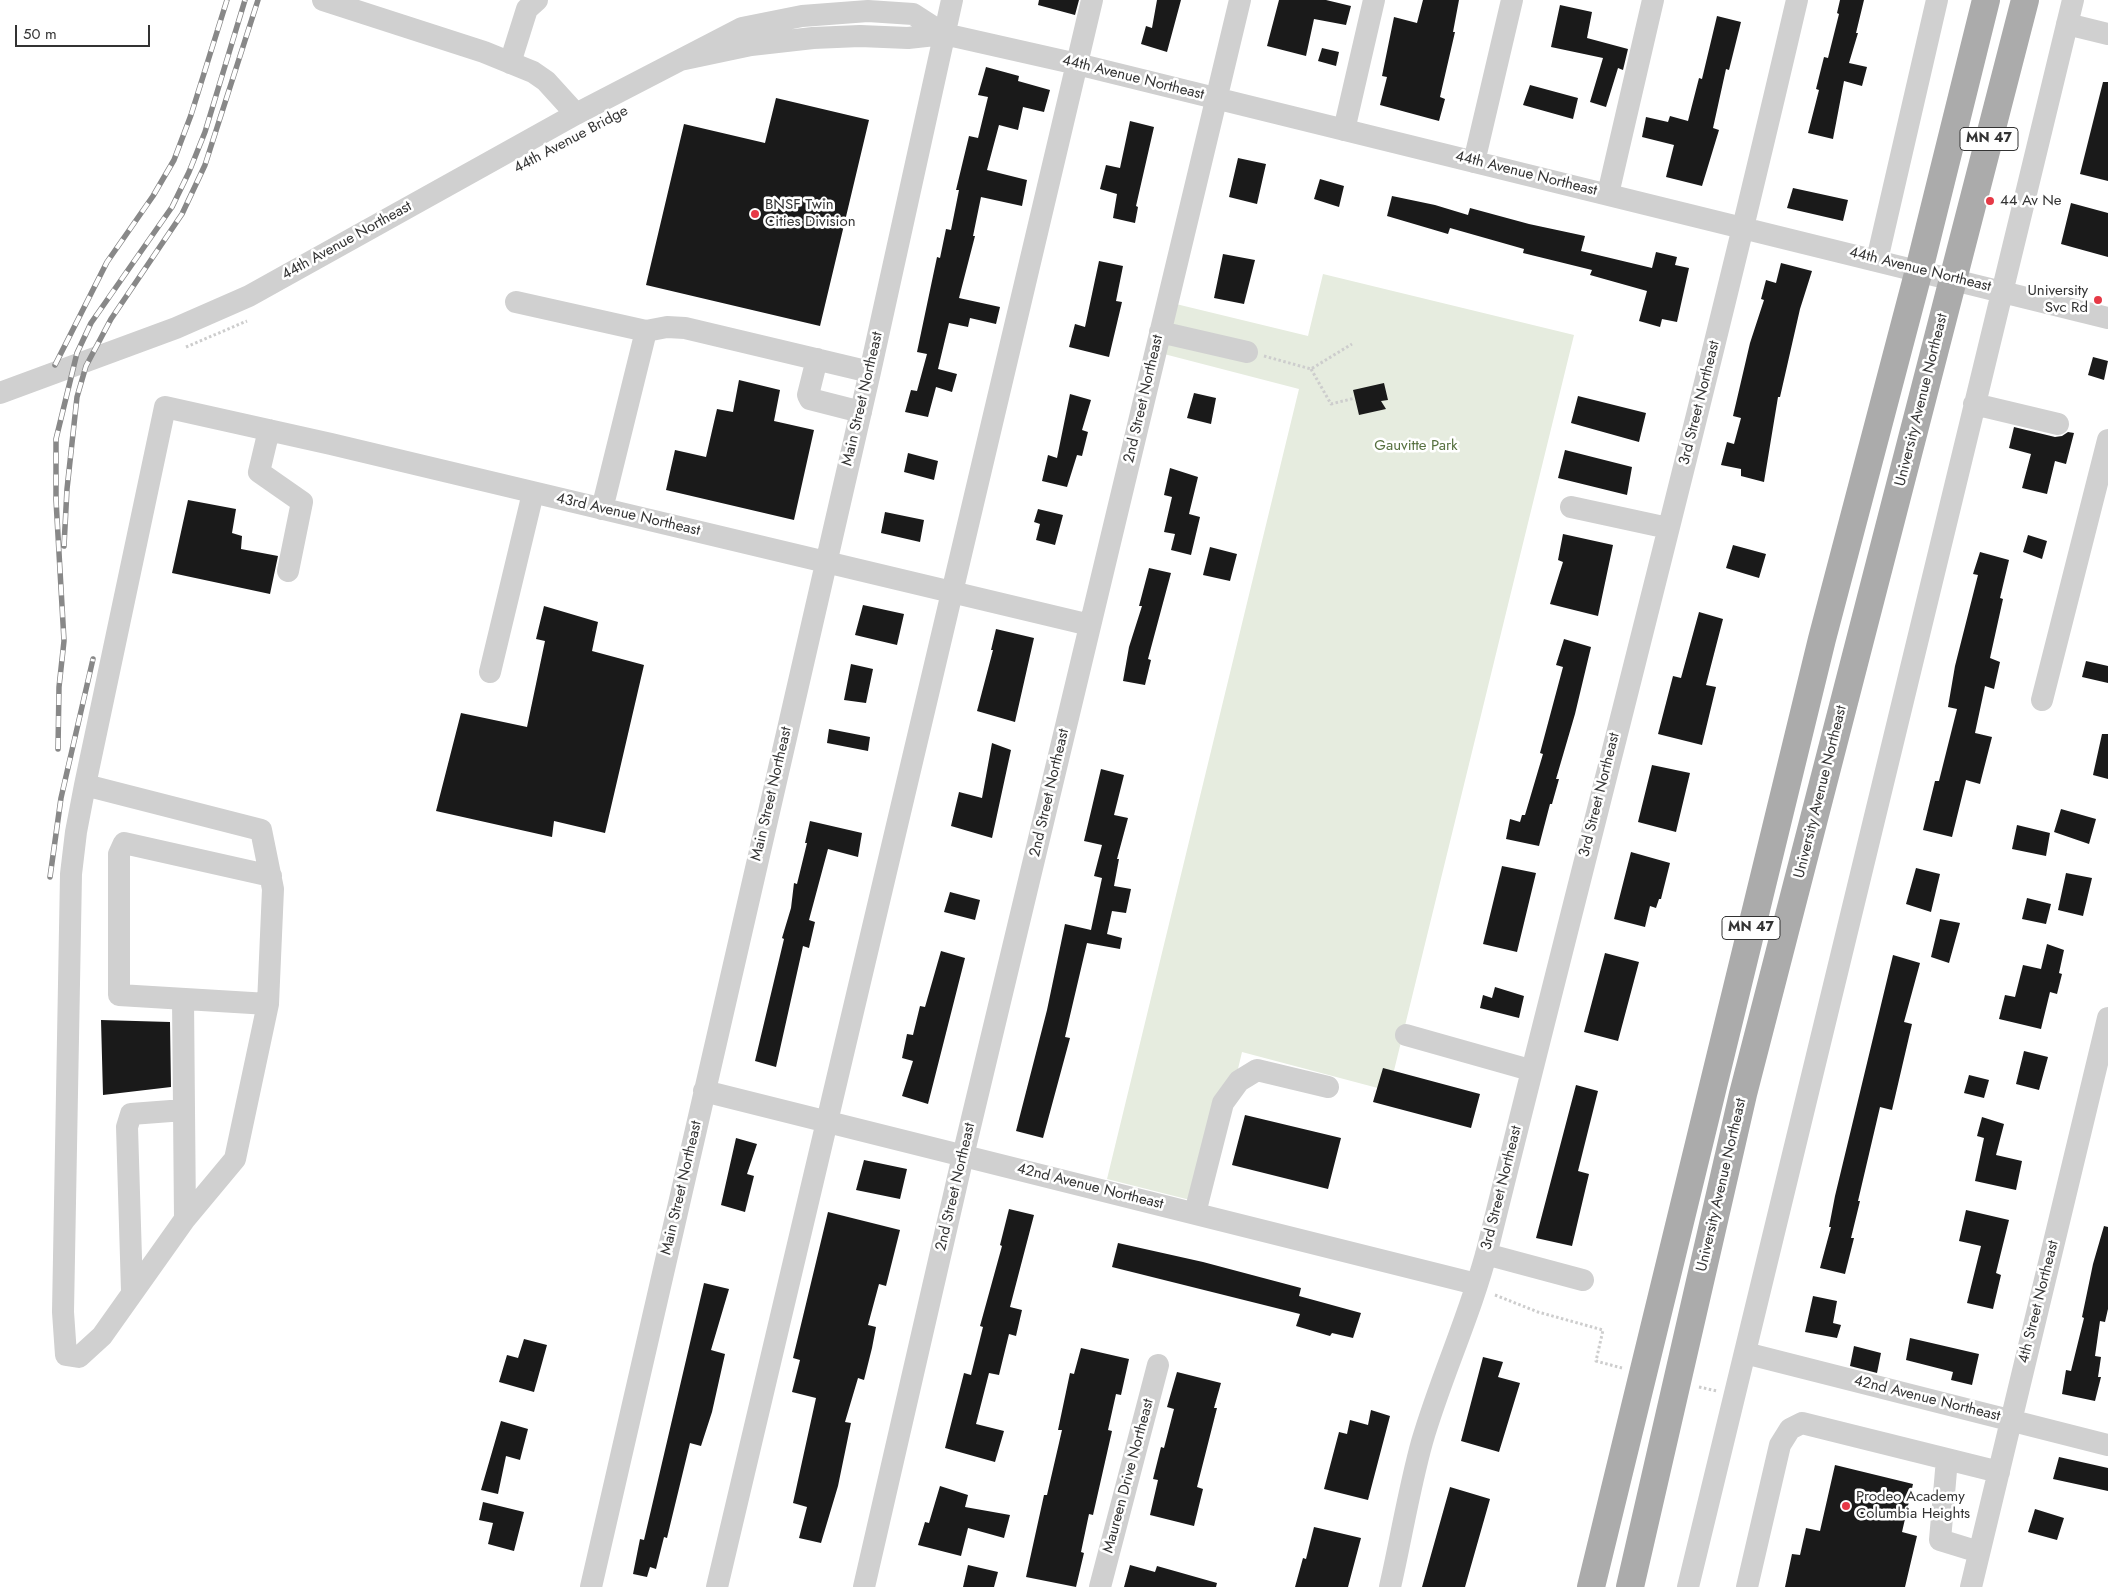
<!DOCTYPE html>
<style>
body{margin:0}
#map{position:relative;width:2108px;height:1587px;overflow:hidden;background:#fff;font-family:Jost,sans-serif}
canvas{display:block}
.scale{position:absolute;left:15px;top:25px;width:135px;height:22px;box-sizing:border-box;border:2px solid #333;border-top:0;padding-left:6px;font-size:15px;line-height:18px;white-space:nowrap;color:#333;-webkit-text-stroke:4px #fff;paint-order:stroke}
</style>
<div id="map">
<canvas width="2108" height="1587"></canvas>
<div class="scale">50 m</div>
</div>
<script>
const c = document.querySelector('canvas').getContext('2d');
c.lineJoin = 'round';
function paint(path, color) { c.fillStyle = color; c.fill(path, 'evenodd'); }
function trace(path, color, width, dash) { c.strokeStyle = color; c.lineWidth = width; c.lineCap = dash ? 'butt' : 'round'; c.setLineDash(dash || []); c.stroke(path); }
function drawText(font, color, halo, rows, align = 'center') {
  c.font = font + ' Jost,sans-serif'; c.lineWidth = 5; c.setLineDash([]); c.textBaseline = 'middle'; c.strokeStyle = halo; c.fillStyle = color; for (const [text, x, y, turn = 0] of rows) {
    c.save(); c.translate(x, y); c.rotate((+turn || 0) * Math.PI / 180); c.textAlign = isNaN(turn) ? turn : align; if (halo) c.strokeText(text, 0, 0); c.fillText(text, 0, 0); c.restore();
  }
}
const green = new Path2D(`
 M1323,274l251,61 -185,756 -147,-39 -36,152 -99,-25 192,-790 -135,-35 12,-50 132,32z`);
const building = new Path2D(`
 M1039,0h40l-4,15 -37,-10z
 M1157,0h24l-14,52 -26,-8 5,-18 6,2z
 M1279,0h47l25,6 -5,19 -32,-6 -8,37 -39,-10z
 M1423,0h36l-6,32h2l-15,65 5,2 -6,22 -59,-16 7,-28 -5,-1 12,-59 23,6z
 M1840,0h24l-8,33h2l-9,30 18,4 -5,19 -18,-5 -11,58 -25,-6 11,-43 -3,-1 8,-32 4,1 11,-44 -2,-1z
 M1560,5l32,7 -5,26 41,11 -5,21 -5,-2 -12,39 -16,-5 13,-44 -52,-11z
 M1717,16l24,6 -12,48 -3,-1 -13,59 6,2 -17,56 -36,-9 8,-32 -32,-8 4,-20 22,5 2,-6 18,5 11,-43 3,1z
 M1322,48l17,4 -3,14 -18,-5z
 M986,67l33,9 -1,5 32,9 -6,22 -21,-5 -5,23 -19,-5 -12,45 40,10 -5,26 -41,-9 -8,39h2l-16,62 41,9 -4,17 -26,-6 -2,9 -19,-4 -11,46 19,5 -5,18 -16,-5 -8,30 -23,-5 6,-22 6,1 10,-37 -10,-2 20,-95 3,1 6,-29 5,1 8,-40h-3l13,-54 9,2 10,-41 -10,-2z
 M2103,82h5v99l-28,-7z
 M1530,85l48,13 -5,21 -50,-14z
 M776,98l93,22 -49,206 -174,-41 38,-161 81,19z
 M1130,121l24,6 -18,79 2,1 -3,16 -22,-5 4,-24 -17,-5 6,-24 14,3z
 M1238,158l28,6 -9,40 -28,-7z
 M1320,179l24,7 -5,21 -25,-8z
 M1793,188l55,12 -5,21 -56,-13z
 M1392,196l43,9 33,10 2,-7 59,16 56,12 -4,15 71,17 4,-16 21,5 -2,8 14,3 -12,54 -15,-3 -2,8 -21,-6 8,-30 -57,-16 2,-5 -69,-17 1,-4 -74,-21 -2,6 -61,-18z
 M2071,203l37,10v44l-47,-13z
 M1223,254l32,6 -11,44 -30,-6z
 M1099,261l24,5 -7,35 6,1 -13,55 -40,-10 6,-23 10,3z
 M1781,263l31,8 -12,38 -20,88h-2l-14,85 -23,-6v-7l-20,-4 6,-23 7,2 7,-26 -8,-2 17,-73 14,-43 -3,-1 5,-19 10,3z
 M2093,357l15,4 -4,19 -16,-5z
 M739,380l41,10 -6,31 40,9 -20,90 -128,-30 9,-40 31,7 11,-48 16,3z
 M1384,383l4,17 -7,1 5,8 -27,6 -6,-25z
 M1194,393l22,5 -5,26 -24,-6z
 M1070,394l21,6 -9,30 6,2 -6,24 -5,-1 -10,32 -25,-6 6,-26 9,3z
 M1578,396l68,17 -7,29 -68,-19z
 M2014,427l41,10 7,-1 6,-4 6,1 -8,31 -11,-3 -8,33 -25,-6 9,-34 -22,-6z
 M1565,450l67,17 -5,28 -69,-17z
 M908,453l30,8 -4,19 -30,-8z
 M1170,468l28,9 -9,37 11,3 -9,38 -20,-5 4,-16 -11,-2 8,-35 -8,-2z
 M188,500l48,9 -4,24 10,3 -1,13 37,7 -8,38 -98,-21z
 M1038,509l25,6 -8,30 -19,-5 4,-16 -6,-2z
 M885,512l39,8 -4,22 -39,-9z
 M1563,534l50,11 -15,71 -48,-12 13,-42 -5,-2z
 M2028,535l19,6 -5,18 -19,-7z
 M1733,545l33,9 -7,24 -33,-10z
 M1210,547l27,7 -7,27 -27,-6z
 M1980,552l29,8 -9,38 3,1 -13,59 10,4 -6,27 -9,-3 -10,47 17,4 -12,47 -14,-4 -14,57 -29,-7 12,-49h4l18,-72 -9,-2 7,-41 23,-91 -5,-1z
 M1149,568l22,5 -23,86 3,1 -6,25 -22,-4 6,-34 13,-41h-3z
 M863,605l41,9 -7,31 -42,-10z
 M544,606l54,16 -6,29 52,14 -39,168 -51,-12 -2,16 -116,-26 25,-98 66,14 18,-86 -9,-2z
 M1699,612l24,7 -17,66 10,2 -14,58 -44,-11 15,-58 8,2z
 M996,629l38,9 -19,84 -38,-11 16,-61h-2z
 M1564,639l27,8 -16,67 -19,65h3l-7,25h-2l-11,42 -33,-7 4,-20 10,3 2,-7h3l18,-61 -3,-1 23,-86 -7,-2z
 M2086,661l22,5v17l-26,-6z
 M851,664l22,5 -7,34 -22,-3z
 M829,729l41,8 -2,14 -41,-8z
 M2102,734h6v45l-15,-4z
 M992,743l19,7 -19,88 -41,-12 8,-34 23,6z
 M1652,765l38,8 -14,59 -38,-10z
 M1101,769l23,6 -10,40 14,3 -11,41h2l-5,27 17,3 -5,24 -14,-2 -5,23 15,4 -2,11 -33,-6 -22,94 5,1 -27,100 -27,-7 31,-121 18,-86 26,6 11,-52 -8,-2 8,-31 -18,-4z
 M2061,809l35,10 -7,25 -35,-12z
 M810,821l52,12 -4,24 -30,-8 -19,71 6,2 -6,26 -6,-2 -27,121 -21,-6 29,-122 -2,-1 9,-30 3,-25 3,1 10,-41h-2z
 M2017,825l33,8 -4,23 -34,-7z
 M1631,852l39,11 -9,36h-2l-3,9 -6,-2 -5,21 -31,-8z
 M1502,866l34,7 -19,79 -34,-8z
 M1916,868l24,6 -9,38 -25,-8z
 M2066,873l26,5 -9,38 -25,-6z
 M950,892l30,8 -5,20 -31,-8z
 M2027,898l24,6 -5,20 -24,-5z
 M1940,919l20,4 -11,40 -18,-6z
 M2047,944l17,6 -5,23 3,1 -5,20 -7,-2 -9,37 -42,-10 6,-24 10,2 8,-32 18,4z
 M941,951l24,7 -37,146 -26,-8 11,-35 -11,-3 5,-24 6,1 7,-29 5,1z
 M1605,953l34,9 -21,79 -34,-9z
 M1893,955l27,8 -16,59 8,2 -20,86 -12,-3 -22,94h2l-9,37h3l-9,36 -25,-6 11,-41h-2l6,-31z
 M1495,987l29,9 -5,22 -39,-10 3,-13 9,3z
 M101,1020l69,2 1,65 -68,8z
 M2024,1051l24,6 -9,33 -23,-6z
 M1383,1068l97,26 -9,34 -98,-26z
 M1969,1075l20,5 -5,18 -20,-5z
 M1576,1085l22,6 -20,80 11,3 -17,72 -36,-8z
 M1245,1115l96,23 -13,51 -96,-24z
 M1982,1117l22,7 -8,31 26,6 -6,29 -41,-9 9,-43 -7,-2z
 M736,1138l21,6 -10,30 7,2 -9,36 -24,-7z
 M864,1160l43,9 -7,30 -44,-9z
 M1009,1209l25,6 -24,92 12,3 -6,26 -7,-2 -10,41 -10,-2 -13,51 28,7 -9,31 -50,-14 19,-75 7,2 12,-48 -3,-1 22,-80 -2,-1z
 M1966,1210l43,10 -13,53 5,2 -8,34 -26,-6 14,-57 -22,-5z
 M828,1212l72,18 -14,56 -7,-2 -11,41 8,2 -4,21 -8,32 -6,-2 -13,44 6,1 -13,63 -17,57 -22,-5 8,-31 -14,-4 23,-105 -24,-6 8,-32 -7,-2z
 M2104,1226l4,1v82l-3,13 -5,-1 -5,35 6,1 -3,20h3l-6,24 -33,-7 4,-24 5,1 13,-53 -2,-1 11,-53z
 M1118,1243l85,19 98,26 -2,8 62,17 -8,25 -21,-5 -2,3 -34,-10 4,-12 -188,-47z
 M704,1283l25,6 -18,61 14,4 -13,58 -11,34 -11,-3 -23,95 -3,-1 -8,32 -6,-2 -3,10 -14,-3 7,-35 4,1z
 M1813,1296l24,5 -4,22 8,2 -4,13 -32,-6z
 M1910,1338l69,16 -7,31 -21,-5 2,-8 -47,-12z
 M524,1339l23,6 -13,47 -35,-10 8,-27 11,3z
 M1854,1346l27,7 -4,20 -27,-7z
 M1081,1348l48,11 -8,36 -5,-1 -8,36 4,1 -19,84 -4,-1 -8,38 3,1 -8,34 -50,-10 18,-82h3l15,-65h-4l12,-57 4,1z
 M1483,1357l20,5 -5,15 22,6 -21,69 -38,-11z
 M1177,1372l44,11 -7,25h3l-20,79 6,2 -9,37 -44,-11 8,-35 -5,-1 8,-32 3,1 10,-39 -7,-2z
 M1371,1410l19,6 -22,84 -44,-11 15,-57 8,2 3,-14 18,5z
 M501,1421l27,8 -8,31 -14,-4 -8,38 -17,-4z
 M2059,1457l49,11v23l-55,-12z
 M1835,1465l78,19 -11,48 15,4 -12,51h-120l7,-33 8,1 6,-27 14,3z
 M940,1486l28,9 -3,12 45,8 -6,23 -36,-10 -7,28 -43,-11 7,-23 4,1z
 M1450,1487l40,12 -25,88h-43z
 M483,1502l41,10 -10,39 -26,-7 5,-21 -14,-3z
 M2035,1509l29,9 -7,22 -29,-8z
 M1314,1527l47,11 -13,49h-53l8,-29 3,1z
 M968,1565l30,7 -4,15h-31z
 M1130,1565l25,7 2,-6 60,17 -1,4h-92z`);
const path = new Path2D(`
 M186,347l61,-26
 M1264,356l47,13 41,-25
 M1311,369l20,35 24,-6
 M1495,1295l43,17 65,18 -7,31 26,7
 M1699,1387l18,4`);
const minor = new Path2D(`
 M323,0l161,52 49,20 13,9 30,33
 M2067,24l41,10
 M680,60l71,-15 62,-7 47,-2 48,2 36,-4 133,30 1031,254
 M510,63l17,-54 10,-9
 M1344,130l30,-130
 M1474,162l38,-162
 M1608,194l45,-194
 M1877,260l60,-260
 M516,302l130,29 21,-4 18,1 185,44
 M1160,332l87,20
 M817,359l-9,36 2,4 51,13
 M0,393l176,-65 73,-32 327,-182 166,-86 60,-12 66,-5 45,3 31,20
 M1974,404l84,20
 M269,430l-10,42 43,30 -14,69
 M1571,507l97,21
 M602,509l44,-178
 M490,672l43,-179
 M2042,700l66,-260
 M85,785l176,45 12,59 -5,115 -33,155 -50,60 -83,117 -23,21 -13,-2 -3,-43 8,-438 5,-42z
 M85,785l80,-378 166,37 759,181
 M183,999l2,220
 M268,1004l-149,-9v-141l5,-11 147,33
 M1406,1035l124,35
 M704,1091l772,193
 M1195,1213l28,-110 16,-22 18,-11 71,17
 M1486,1254l97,26
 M132,1291l-5,-164 4,-13 53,-4
 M1745,1353l363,92
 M1947,1459l-7,81 39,12
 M591,1587l279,-1215 82,-372
 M717,1587l375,-1587
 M864,1587l99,-431 277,-1156
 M1100,1587l58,-222
 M1390,1587c11,-48 19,-98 32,-145 19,-66 49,-128 66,-195 103,-416 212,-830 309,-1247
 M1688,1587l385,-1587
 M1747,1587l33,-142 10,-16 12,-6 197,49
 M1971,1587l137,-569`);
const major = new Path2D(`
 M1591,1587l231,-948 97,-369 67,-270
 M1630,1587l113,-493 282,-1094`);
const rail = new Path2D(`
 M55,365l52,-103 46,-66 21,-36 17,-45 36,-115
 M64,546l3,-57 10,-92 9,-31 25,-47 71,-105 23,-49 53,-165
 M58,749l1,-62 5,-46 -8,-141v-61l21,-86 14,-30 81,-116 17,-35 16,-40 40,-132
 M50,877l11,-79 32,-139`);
const markers = [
 [1990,201,5,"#e63946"],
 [755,214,5,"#e63946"],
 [2098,300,5,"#e63946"],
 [1846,1506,5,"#e63946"]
];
const shields = [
 [1989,139,58],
 [1751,928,58]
];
const shieldNames = [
 ["MN 47",1989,139],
 ["MN 47",1751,928]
];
const streetNames = [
 ["44th Avenue Northeast",1133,78,14],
 ["44th Avenue Bridge",571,140,-28],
 ["44th Avenue Northeast",1526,174,14],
 ["44th Avenue Northeast",347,241,-29],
 ["44th Avenue Northeast",1920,270,14],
 ["Main Street Northeast",863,399,-77],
 ["2nd Street Northeast",1144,399,-77],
 ["University Avenue Northeast",1922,400,-76],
 ["3rd Street Northeast",1700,403,-76],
 ["43rd Avenue Northeast",628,515,13],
 ["University Avenue Northeast",1821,792,-76],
 ["2nd Street Northeast",1050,793,-77],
 ["Main Street Northeast",772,794,-77],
 ["3rd Street Northeast",1600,795,-76],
 ["University Avenue Northeast",1722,1185,-77],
 ["2nd Street Northeast",956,1187,-77],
 ["42nd Avenue Northeast",1090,1187,14],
 ["Main Street Northeast",682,1188,-77],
 ["3rd Street Northeast",1502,1188,-76],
 ["4th Street Northeast",2039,1302,-76],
 ["42nd Avenue Northeast",1927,1399,14],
 ["Maureen Drive Northeast",1129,1476,-75]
];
const poiNames = [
 ["44 Av Ne",2000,201],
 ["BNSF Twin",765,205],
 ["Cities Division",765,222],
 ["University",2088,291,"right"],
 ["Svc Rd",2088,308,"right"],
 ["Prodeo Academy",1856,1497],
 ["Columbia Heights",1856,1514]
];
const parkNames = [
 ["Gauvitte Park",1416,446]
];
paint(green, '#e6ecdf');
paint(building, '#1a1a1a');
trace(path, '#cdcdcd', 3, [2.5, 2.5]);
trace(minor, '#d0d0d0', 22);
trace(major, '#ababab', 28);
trace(rail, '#888', 5.5);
trace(rail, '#fff', 4, [11]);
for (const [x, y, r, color] of markers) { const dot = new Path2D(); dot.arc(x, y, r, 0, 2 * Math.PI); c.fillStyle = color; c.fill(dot); trace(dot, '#fff', 2); }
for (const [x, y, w] of shields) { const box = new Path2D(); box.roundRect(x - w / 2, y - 11.5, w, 23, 4); c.fillStyle = '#fff'; c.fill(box); trace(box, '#333', 1); }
drawText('bold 14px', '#333', null, shieldNames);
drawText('15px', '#333', '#fff', streetNames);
drawText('15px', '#333', '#fff', poiNames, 'left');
drawText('15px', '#56703f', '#fff', parkNames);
</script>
